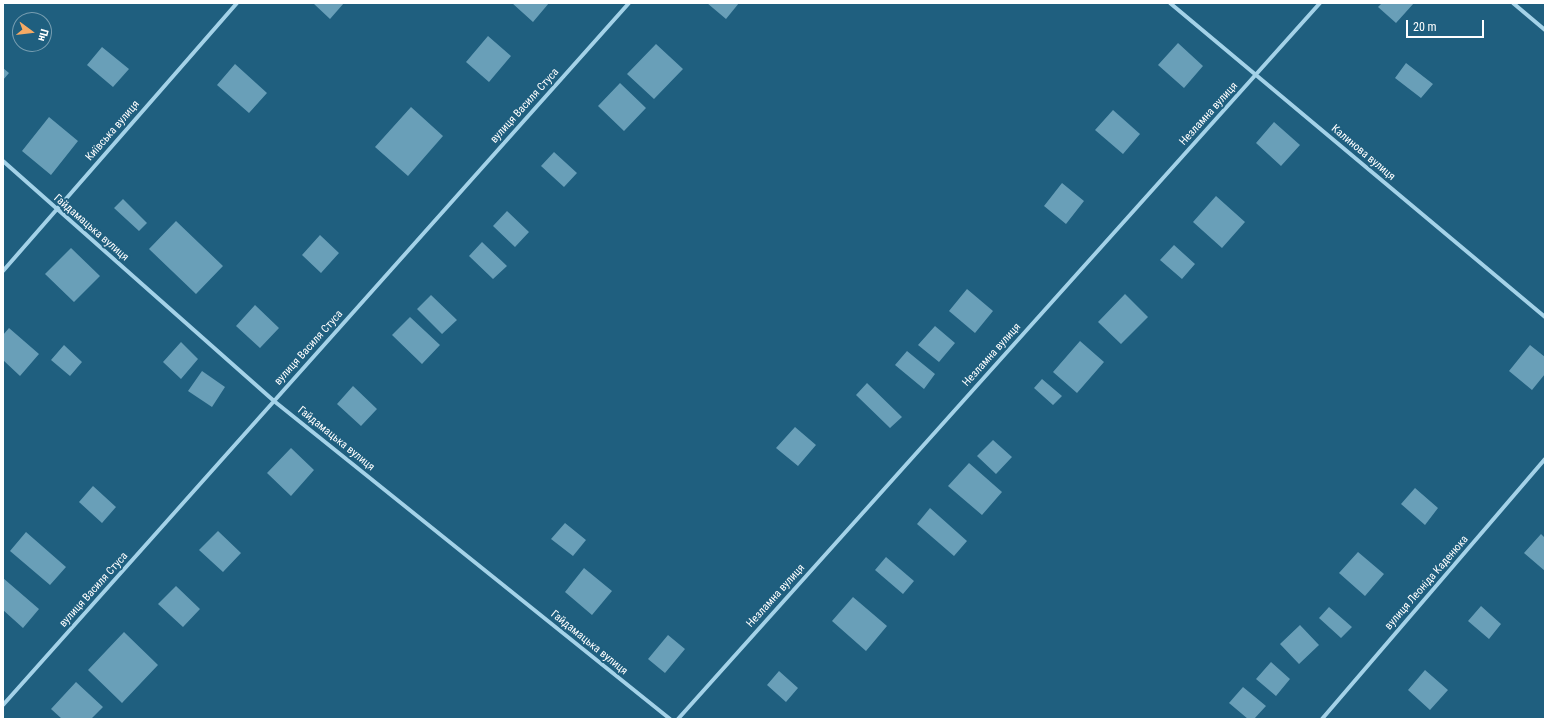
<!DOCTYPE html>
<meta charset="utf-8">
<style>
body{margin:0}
#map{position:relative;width:1548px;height:722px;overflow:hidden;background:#1f5f7f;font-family:"Roboto Condensed",sans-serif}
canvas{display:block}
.frame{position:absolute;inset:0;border:4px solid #fff;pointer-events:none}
.north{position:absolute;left:12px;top:12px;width:40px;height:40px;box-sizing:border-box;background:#1f5f7f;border:1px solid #799fb2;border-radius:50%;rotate:105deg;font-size:11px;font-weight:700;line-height:16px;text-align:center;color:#fff}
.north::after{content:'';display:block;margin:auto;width:14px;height:18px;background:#f6aa64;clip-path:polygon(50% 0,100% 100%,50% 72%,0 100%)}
.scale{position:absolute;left:1406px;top:20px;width:78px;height:18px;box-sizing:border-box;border:2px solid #fff;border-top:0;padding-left:5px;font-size:12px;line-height:14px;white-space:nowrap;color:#fff;-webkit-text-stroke:3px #1f5f7f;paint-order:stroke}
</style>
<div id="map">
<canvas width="1548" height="722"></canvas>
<div class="frame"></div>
<div class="north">Пн</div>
<div class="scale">20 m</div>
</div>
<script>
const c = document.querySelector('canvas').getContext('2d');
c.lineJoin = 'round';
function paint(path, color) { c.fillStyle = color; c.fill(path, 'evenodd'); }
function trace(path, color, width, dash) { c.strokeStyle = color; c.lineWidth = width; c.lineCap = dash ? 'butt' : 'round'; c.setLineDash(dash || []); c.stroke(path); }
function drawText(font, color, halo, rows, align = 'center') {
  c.font = font + ' "Roboto Condensed",sans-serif'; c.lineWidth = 4; c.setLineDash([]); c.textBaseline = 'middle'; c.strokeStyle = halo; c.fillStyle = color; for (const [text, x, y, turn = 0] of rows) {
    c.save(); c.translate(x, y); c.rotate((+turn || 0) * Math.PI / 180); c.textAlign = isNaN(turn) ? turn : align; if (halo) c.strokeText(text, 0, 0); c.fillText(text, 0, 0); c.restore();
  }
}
const building = new Path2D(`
 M313,3h31l-14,16z
 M512,3h37l-16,19z
 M707,3h32l-13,16z
 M1382,3h32l-18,20 -18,-16z
 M488,36l23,20 -22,26 -23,-20z
 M1178,43l25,23 -19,22 -26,-23z
 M656,44l27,25 -29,30 -27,-25z
 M102,47l27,22 -16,18 -26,-22z
 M1406,63l27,21 -12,14 -26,-20z
 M235,64l32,29 -18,20 -32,-28z
 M3,68l6,5 -6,7z
 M620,83l26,25 -22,23 -26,-25z
 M411,107l32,29 -35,40 -33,-29z
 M1113,110l27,24 -17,20 -28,-24z
 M49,117l29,24 -27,34 -29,-24z
 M1274,122l26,23 -19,21 -25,-23z
 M554,152l23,21 -13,14 -23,-21z
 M1062,183l22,18 -18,23 -22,-18z
 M1216,196l29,26 -23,26 -29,-26z
 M123,199l24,24 -8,8 -25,-23z
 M507,211l22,21 -14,15 -22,-21z
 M176,221l47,45 -27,28 -47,-45z
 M320,235l19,18 -18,20 -19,-18z
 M482,242l25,24 -14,13 -24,-23z
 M1174,245l21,19 -13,15 -22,-19z
 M71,248l29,28 -26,26 -29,-28z
 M967,289l26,22 -18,22 -26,-22z
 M1125,294l23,23 -27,27 -23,-22z
 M431,295l26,25 -15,14 -25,-25z
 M255,305l24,23 -19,20 -24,-22z
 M410,317l30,28 -18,19 -30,-29z
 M935,326l20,17 -16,19 -21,-17z
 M9,328l30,26 -19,22 -17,-16v-25z
 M1080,341l24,21 -27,31 -24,-21z
 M181,342l17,17 -17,20 -18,-17z
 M64,345l18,17 -12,14 -19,-16z
 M1530,345l15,12v17l-13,16 -23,-19z
 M907,351l28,23 -11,15 -29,-24z
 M202,371l23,16 -13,20 -24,-16z
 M1042,379l20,17 -9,9 -19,-17z
 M867,383l35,34 -12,11 -34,-33z
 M353,386l24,23 -16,17 -24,-22z
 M795,427l21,18 -18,21 -22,-18z
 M993,440l19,17 -16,17 -19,-18z
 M291,448l23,22 -23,26 -24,-23z
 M969,463l33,29 -20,23 -34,-29z
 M93,486l23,21 -14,16 -23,-21z
 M1415,488l23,20 -13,17 -24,-21z
 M930,508l37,33 -13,15 -37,-32z
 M565,523l21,17 -13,16 -22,-17z
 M218,531l23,22 -18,19 -24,-22z
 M26,532l40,35 -16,18 -40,-34z
 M1541,534l4,4v33l-21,-18z
 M1358,552l26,22 -19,22 -26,-23z
 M886,557l28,24 -11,13 -28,-24z
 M584,568l28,23 -20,24 -27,-23z
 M3,578l36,31 -16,19 -20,-18z
 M176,586l24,23 -17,18 -25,-23z
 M853,597l34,29 -21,25 -34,-30z
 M1481,606l20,18 -12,15 -21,-18z
 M1329,607l23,20 -11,11 -22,-20z
 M1300,625l19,20 -20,19 -19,-20z
 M124,632l34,33 -36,38 -34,-33z
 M668,635l17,14 -20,24 -17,-14z
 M1271,662l19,17 -14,17 -20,-17z
 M1425,670l23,20 -18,20 -22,-20z
 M779,671l19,17 -12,14 -19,-17z
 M76,682l27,25 -12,12h-29l-11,-10z
 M1243,687l23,19 -12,13h-6l-19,-16z`);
const street = new Path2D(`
 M1170,3l375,314
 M1513,3l32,27
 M3,161l271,240 396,318
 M3,271l234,-268
 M3,705l626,-702
 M678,719l642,-716
 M1322,719l223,-260`);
const streetNames = [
 ["вулиця Василя Стуса",525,106,-48],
 ["Незламна вулиця",1209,114,-48],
 ["Київська вулиця",113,131,-49],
 ["Калинова вулиця",1363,153,40],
 ["Гайдамацька вулиця",91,228,41],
 ["вулиця Василя Стуса",309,348,-48],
 ["Незламна вулиця",992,355,-48],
 ["Гайдамацька вулиця",336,439,39],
 ["вулиця Леоніда Каденюка",1427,583,-49],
 ["вулиця Василя Стуса",94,590,-48],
 ["Незламна вулиця",776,596,-48],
 ["Гайдамацька вулиця",589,643,39]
];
paint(building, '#699fb8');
trace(street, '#a4d2e8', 4);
drawText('11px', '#fff', '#1f5f7f', streetNames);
</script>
